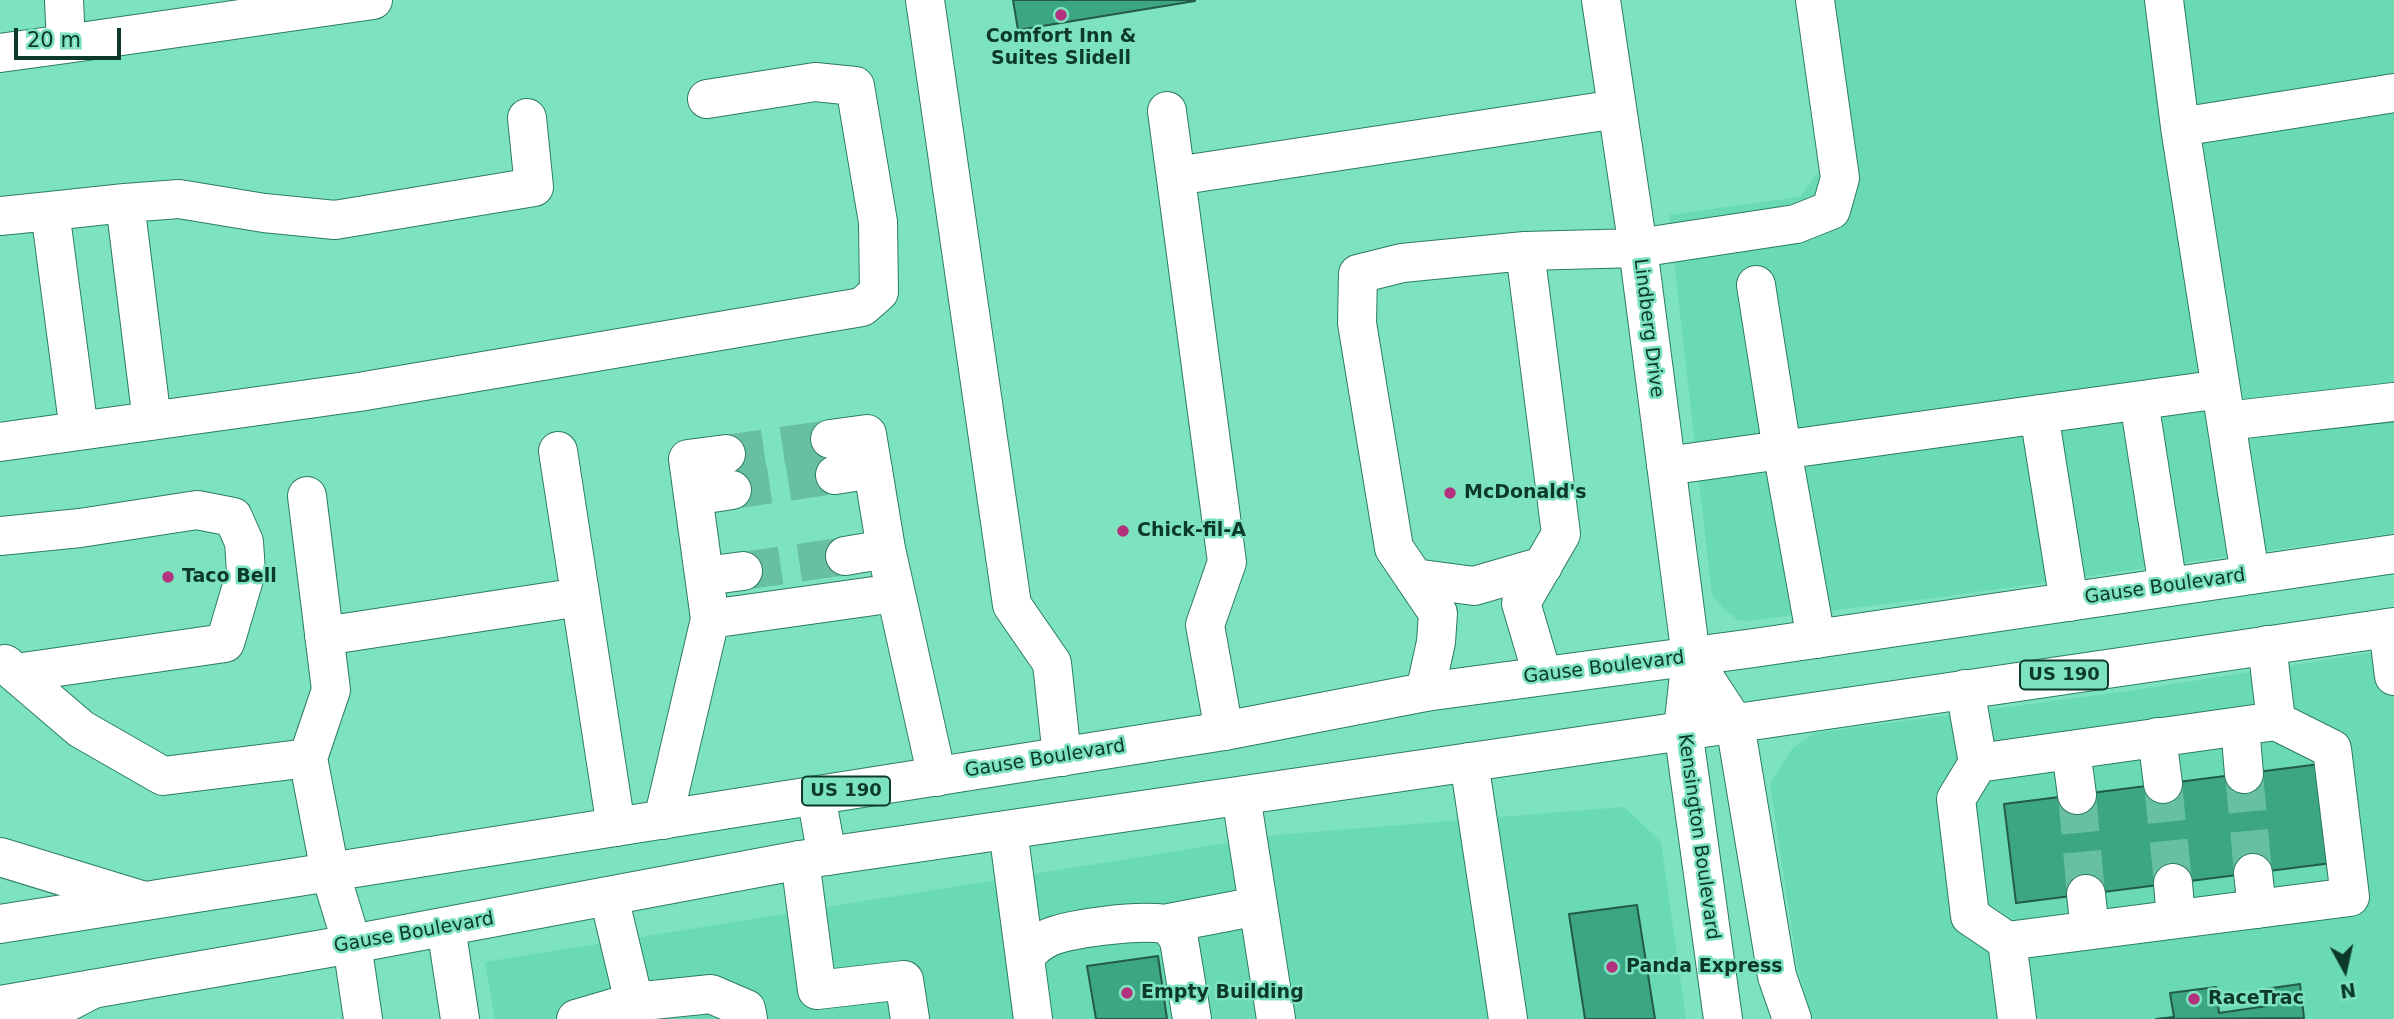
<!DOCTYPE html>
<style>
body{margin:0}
#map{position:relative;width:2394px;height:1019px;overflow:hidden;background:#7de2be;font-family:"DejaVu Sans",sans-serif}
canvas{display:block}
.north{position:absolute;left:2310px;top:935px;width:70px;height:70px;-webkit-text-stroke:5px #7de2be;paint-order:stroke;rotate:172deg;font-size:19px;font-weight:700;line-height:28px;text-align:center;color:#0c392b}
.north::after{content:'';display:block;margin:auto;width:24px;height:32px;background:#0c392b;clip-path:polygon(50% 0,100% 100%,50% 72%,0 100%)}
.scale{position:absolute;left:14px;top:28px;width:107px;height:32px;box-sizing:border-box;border:4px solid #0c392b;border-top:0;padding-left:9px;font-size:21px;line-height:24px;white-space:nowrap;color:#0c392b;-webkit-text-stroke:5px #7de2be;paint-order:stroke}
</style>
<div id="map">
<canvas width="2394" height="1019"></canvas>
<div class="north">N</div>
<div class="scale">20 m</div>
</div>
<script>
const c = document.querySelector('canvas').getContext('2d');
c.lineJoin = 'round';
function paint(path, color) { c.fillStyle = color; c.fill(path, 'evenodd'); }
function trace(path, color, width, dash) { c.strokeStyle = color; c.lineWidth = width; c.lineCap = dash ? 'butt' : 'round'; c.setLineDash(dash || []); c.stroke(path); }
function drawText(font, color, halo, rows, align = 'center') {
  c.font = font + ' "DejaVu Sans",sans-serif'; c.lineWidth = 5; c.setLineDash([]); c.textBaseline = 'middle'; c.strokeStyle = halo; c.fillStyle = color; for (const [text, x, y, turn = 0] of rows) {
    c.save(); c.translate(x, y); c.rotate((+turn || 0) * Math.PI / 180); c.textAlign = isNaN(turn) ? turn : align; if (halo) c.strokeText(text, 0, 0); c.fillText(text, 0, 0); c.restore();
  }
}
const built = new Path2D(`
 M1797,0h597v533l-453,64 -195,24 -8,-1 -13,-10 -13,-15 -43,-380 131,-18 22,-30z
 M2394,649v370h-583l-13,-49 -28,-186 22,-35 23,-16 321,-43z
 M1624,807l37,35 25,177h-1191l-10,-57 792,-127z`);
const building = new Path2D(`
 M1013,0h182v1l-177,29z
 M2320,764l12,99 -316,40 -12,-99z
 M1637,905l18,114h-70l-16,-105z
 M1158,956l9,63h-71l-9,-53z
 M2300,984l4,34 -148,1 18,-2 -4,-24 46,-6 3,26 48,-7 -2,-17z`);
const minorTunnel = new Path2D(`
 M726,454l104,-15
 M732,490l103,-15
 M743,571l102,-15
 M2244,774l9,99
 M2163,784l10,99
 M2077,795l9,99`);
const minor = new Path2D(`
 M925,0l87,605 40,58 10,94
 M1601,0l37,248 53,409 -8,72 40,290
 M2164,0l16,127 70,448
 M66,44l307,-44
 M0,53l66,-9 -2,-44
 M1167,111l60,451 -22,63 19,106
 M2180,127l214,-34
 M1176,176l441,-67
 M125,203l54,-4 85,14 71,7 199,-33 -7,-69
 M50,211l75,-8 27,218
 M0,216l50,-5 29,220
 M1525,251l113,-3 158,-24 35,-14 9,-32 -25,-178
 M1756,285l26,165 34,189
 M2139,401l29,186
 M2039,414l30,188
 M2226,421l168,-19
 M830,439l37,-5 19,115 51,228
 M0,442l359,-50 503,-85 17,-15 -1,-70 -23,-136 -40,-4 -108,17
 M558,451l58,376
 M1666,466l555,-77
 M835,475l38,-6
 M307,496l24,194 -23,68 22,114 22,72 11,75
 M693,496l39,-6
 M0,536l80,-8 117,-18 36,7 11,25 2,30 -21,71 -209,30
 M845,556l41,-7
 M705,576l38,-5
 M1414,578l60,8 69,-20
 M710,619l185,-26
 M2388,628l6,48
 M324,636l256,-39
 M1691,657l44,67 42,252 15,43
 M5,664l76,65 82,47 145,-18
 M1965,689l13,74 -22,36 14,117 37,25 10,78
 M1425,692l11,-50 2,-29 -44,-65 -37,-225 1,-49 44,-11 123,-12 36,283 -40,69 21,71
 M2240,726l4,48
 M2157,737l6,47
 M2071,750l6,45
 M1469,762l39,257
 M1978,763l298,-42
 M816,796l11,60
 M1241,796l35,223
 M663,820l47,-201 -22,-160 38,-5
 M1008,830l25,189
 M800,860l17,130 87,-10 6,39
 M2253,873l4,36
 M2173,883l3,36
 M2086,894l4,36
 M609,897l25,105 77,-8 35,15 2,10
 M1164,924l94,-18
 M446,927l14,92
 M2007,941l343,-44 -18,-148 -56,-28 -9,-76
 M1025,959c5,-9 10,-14 19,-19 20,-12 96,-20 120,-16l8,5 7,11 13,79
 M576,1019l58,-17`);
const major = new Path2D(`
 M0,924l1224,-193 201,-39 329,-44 640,-94
 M0,1005l352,-61 448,-84 1594,-233`);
const highway = new Path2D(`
 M0,857l144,44
 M35,1019l58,-30`);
const markers = [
 [1061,15,7,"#b2327e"],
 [1450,493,7,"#b2327e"],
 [1123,531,7,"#b2327e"],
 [168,577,7,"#b2327e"],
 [1612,967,7,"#b2327e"],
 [1127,993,7,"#b2327e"],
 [2194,999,7,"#b2327e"]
];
const shields = [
 [2064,675,88],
 [846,791,88]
];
const shieldNames = [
 ["US 190",2064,675],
 ["US 190",846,791]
];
const poiNames = [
 ["Comfort Inn &",1061,37,"center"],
 ["Suites Slidell",1061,59,"center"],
 ["McDonald's",1464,493],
 ["Chick-fil-A",1137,531],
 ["Taco Bell",182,577],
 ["Panda Express",1626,967],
 ["Empty Building",1141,993],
 ["RaceTrac",2208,999]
];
const streetNames = [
 ["Lindberg Drive",1648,328,83],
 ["Gause Boulevard",2165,587,-8],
 ["Gause Boulevard",1604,668,-7],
 ["Gause Boulevard",1045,759,-9],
 ["Kensington Boulevard",1698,837,82],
 ["Gause Boulevard",414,933,-10]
];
paint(built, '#69dab2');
paint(building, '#3ca583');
trace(building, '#245a48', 2);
trace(minorTunnel, '#66c0a1', 38, [38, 19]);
trace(minor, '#2d7c62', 40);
trace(major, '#2d7c62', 40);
trace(highway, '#2d7c62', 40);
trace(minor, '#fff', 38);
trace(major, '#fff', 38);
trace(highway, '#fff', 38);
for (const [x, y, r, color] of markers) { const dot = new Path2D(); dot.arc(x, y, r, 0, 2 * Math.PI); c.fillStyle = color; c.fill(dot); trace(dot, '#7de2be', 2.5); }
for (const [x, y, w] of shields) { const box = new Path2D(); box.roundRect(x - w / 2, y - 14.5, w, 29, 5); c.fillStyle = '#7de2be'; c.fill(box); trace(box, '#0c392b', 2); }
drawText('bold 18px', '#0c392b', null, shieldNames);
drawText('bold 19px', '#0c392b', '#7de2be', poiNames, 'left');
drawText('19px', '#0c392b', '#7de2be', streetNames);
</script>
